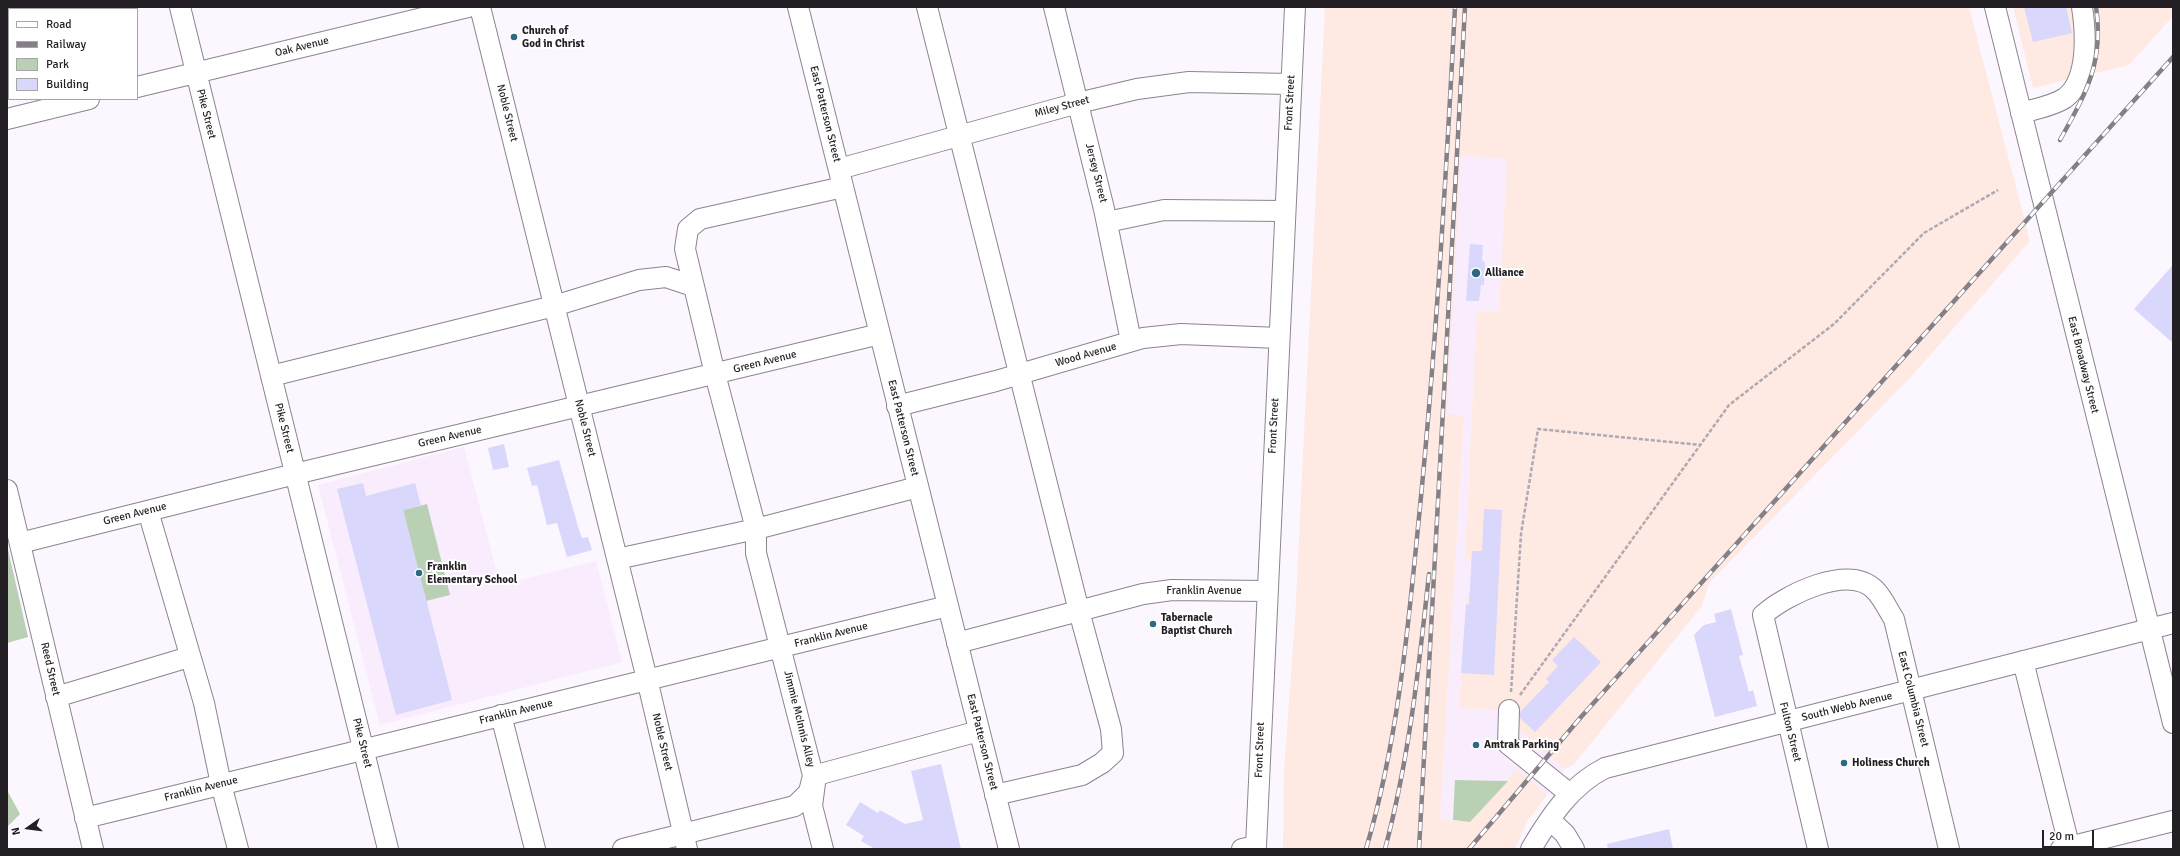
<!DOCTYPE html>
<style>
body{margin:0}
#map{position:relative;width:2180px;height:856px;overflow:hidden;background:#fcf6fe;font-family:Signika,sans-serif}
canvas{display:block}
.frame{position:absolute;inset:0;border:8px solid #231f24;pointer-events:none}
.legend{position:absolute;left:8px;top:8px;width:130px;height:92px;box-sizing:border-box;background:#fff;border:1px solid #a7a5a7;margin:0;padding:5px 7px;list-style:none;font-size:12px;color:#231f24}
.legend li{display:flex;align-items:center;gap:8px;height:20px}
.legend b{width:20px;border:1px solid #a7a5a7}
.north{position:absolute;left:8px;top:808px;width:40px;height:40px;-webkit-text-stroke:3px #fff;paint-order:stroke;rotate:256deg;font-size:11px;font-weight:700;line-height:16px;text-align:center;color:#231f24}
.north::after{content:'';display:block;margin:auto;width:14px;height:18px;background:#231f24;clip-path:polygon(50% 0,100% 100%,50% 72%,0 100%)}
.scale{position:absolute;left:2042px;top:830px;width:52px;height:18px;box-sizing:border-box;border:2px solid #231f24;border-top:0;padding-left:5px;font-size:12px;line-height:14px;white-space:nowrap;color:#231f24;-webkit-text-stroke:3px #fff;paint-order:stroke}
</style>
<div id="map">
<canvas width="2180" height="856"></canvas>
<div class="frame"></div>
<ul class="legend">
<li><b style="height:5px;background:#fff"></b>Road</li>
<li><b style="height:5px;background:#858087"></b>Railway</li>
<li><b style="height:11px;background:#bad0b4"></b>Park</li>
<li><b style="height:11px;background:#d9d7fb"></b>Building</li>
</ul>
<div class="north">N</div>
<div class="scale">20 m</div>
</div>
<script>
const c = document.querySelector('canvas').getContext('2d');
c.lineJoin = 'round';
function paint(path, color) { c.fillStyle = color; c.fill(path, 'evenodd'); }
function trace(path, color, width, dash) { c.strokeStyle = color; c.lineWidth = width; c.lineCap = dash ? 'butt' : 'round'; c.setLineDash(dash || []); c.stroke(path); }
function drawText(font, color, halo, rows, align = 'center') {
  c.font = font + ' Signika,sans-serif'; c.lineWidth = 4; c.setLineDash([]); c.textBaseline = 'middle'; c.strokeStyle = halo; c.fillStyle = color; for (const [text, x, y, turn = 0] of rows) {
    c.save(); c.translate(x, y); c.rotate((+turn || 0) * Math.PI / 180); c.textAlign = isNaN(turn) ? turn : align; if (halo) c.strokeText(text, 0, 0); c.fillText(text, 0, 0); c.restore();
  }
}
const built = new Path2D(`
 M1461,156l46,3 -8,154 -22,-1 -12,247 6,1 -1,29 -4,15 -7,104 37,2 69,59 -18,26 -30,-25 -9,11 -52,-1 -3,40 -13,-1 24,-403 -18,-1z
 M464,447l36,138 96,-24 26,101 -242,63 -62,-240z`);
const industrial = new Path2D(`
 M1325,7h644l61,234 -120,137 -201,205 -7,23 -128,158 -9,5 -69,-59 -37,-2 7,-104 4,-15 1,-29 -6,-1 12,-248 22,1 8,-153 -46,-3 -14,258 17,2 -24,403 30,3 47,-53 30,26 -19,25 -13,29h-232l1,-77 11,-152z
 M2013,7h160v9l-44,49 -96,23z`);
const green = new Path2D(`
 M427,504l23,91 -24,6 -23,-91z
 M7,545l21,92 -21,6z
 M1455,780l53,1 -38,41 -17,-2z
 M7,790l13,24 -13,13z`);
const building = new Path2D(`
 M2024,7h42l6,26 -39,9z
 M1470,244l13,1 -1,16 3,1 -1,23h-3l-2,16h-13z
 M2173,265v78l-39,-34z
 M504,444l5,23 -16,3 -5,-22z
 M559,460l20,70 3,8 6,-1 4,13 -25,7 -10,-34 -10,2 -10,-40 -5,1 -5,-18z
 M363,483l3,13 49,-13 6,23 -18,4 49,190 -56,15 -59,-226z
 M1484,509l18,1 -8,165 -33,-2 5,-69 3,1 3,-54h10z
 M1731,609l12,46 -4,1 10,36 4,-2 4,16 -42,11 -21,-82 10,-10 12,-3 -2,-8z
 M1574,637l27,25 -66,70 -15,-14v-6l29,-30 -3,-3 12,-13 -6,-6z
 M941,764l20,85h-86l-14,-8 3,-5 -18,-11 14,-23 18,11 2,-3 25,14 18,-4 -12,-49z
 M1669,829l4,20h-65l-1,-5z`);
const path = new Path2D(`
 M1511,692l10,-158 17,-105 163,16
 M1520,695l209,-290 105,-81 90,-91 74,-43`);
const minor = new Path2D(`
 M180,7l208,842
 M480,7l167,672 40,170
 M798,7l211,842
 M927,7l152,604 32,118 2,24 -11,10 -20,12 -87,20
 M1054,7l50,202 27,132
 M1995,7l178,716
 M137,87l331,-80
 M2021,113c14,-4 32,-7 44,-15 24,-18 21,-65 17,-91
 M7,119l82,-20
 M839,169l239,-66 59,-14 52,-7 102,2
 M1107,222l57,-12 121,1
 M271,376l283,-70 85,-26 27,-3 27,9
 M897,406l99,-25 147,-43 38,-4 98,4
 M7,490l86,359
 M148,511l56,192 17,81 17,65
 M20,543l275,-69 585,-140
 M617,559l139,-30 162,-42
 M957,643l186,-49 29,-4 95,1
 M2023,661l47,188
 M56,697l133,-40
 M1509,710l-1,34 62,50
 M501,715l34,134
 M85,818l863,-212
 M1550,820l15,14 9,15
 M623,849l172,-43 14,-14 4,-16 166,-45
 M823,849l-11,-43 3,-23 -59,-230v-24l-41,-155 -30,-125 3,-20 12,-10 143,-32
 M1242,849l14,-3 39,-839
 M1531,849c19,-32 40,-64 74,-81l568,-145
 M1818,849l-55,-234c22,-20 86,-52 112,-25 8,8 13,20 19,29l55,230
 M2061,849l112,-28`);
const rail = new Path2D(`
 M2060,140c26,-47 44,-77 36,-133
 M1366,849c32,-108 42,-220 53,-332 17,-170 27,-340 36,-510
 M1385,849c24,-90 34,-182 44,-275
 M1419,849l46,-842
 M1469,849l112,-132 592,-660`);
const markers = [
 [514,37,4,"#2e6982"],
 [1476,273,5,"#2e6982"],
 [419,573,4,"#2e6982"],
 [1153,624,4,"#2e6982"],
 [1476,745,4,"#2e6982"],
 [1844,763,4,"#2e6982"]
];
const poiNames = [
 ["Church of",522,31],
 ["God in Christ",522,44],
 ["Alliance",1485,273],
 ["Franklin",427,567],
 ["Elementary School",427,580],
 ["Tabernacle",1161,618],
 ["Baptist Church",1161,631],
 ["Amtrak Parking",1484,745],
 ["Holiness Church",1852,763]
];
const streetNames = [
 ["Oak Avenue",302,47,-14],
 ["Front Street",1290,103,-87],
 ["Miley Street",1062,107,-15],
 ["Noble Street",507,113,76],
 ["Pike Street",206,114,76],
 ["East Patterson Street",825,114,76],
 ["Jersey Street",1096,173,76],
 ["Wood Avenue",1086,355,-16],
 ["Green Avenue",765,362,-14],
 ["East Broadway Street",2083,365,76],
 ["Front Street",1274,426,-87],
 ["Pike Street",284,428,76],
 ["Noble Street",585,428,76],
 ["East Patterson Street",903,428,76],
 ["Green Avenue",450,437,-13],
 ["Green Avenue",135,514,-14],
 ["Franklin Avenue",1204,591],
 ["Franklin Avenue",831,635,-14],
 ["Reed Street",50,669,77],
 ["East Columbia Street",1913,699,76],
 ["South Webb Avenue",1847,707,-14],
 ["Franklin Avenue",516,712,-14],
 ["Jimmie McInnis Alley",799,719,76],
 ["Fulton Street",1790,732,76],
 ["Noble Street",662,742,77],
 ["East Patterson Street",982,742,76],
 ["Pike Street",362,743,76],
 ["Front Street",1260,750,-88],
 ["Franklin Avenue",201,789,-14]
];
paint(built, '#f8ecfd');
paint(industrial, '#fee9e3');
paint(green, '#bad0b4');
paint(building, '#d9d7fb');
trace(minor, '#8c8490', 22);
trace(path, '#afa9b0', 2.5, [4, 2]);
trace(minor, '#fff', 20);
trace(rail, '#858087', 4.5);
trace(rail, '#fff', 3, [9]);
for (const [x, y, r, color] of markers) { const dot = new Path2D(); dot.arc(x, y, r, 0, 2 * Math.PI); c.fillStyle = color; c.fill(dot); trace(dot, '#fff', 1.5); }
drawText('bold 11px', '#231f24', '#fff', poiNames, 'left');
drawText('11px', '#231f24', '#fff', streetNames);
</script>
